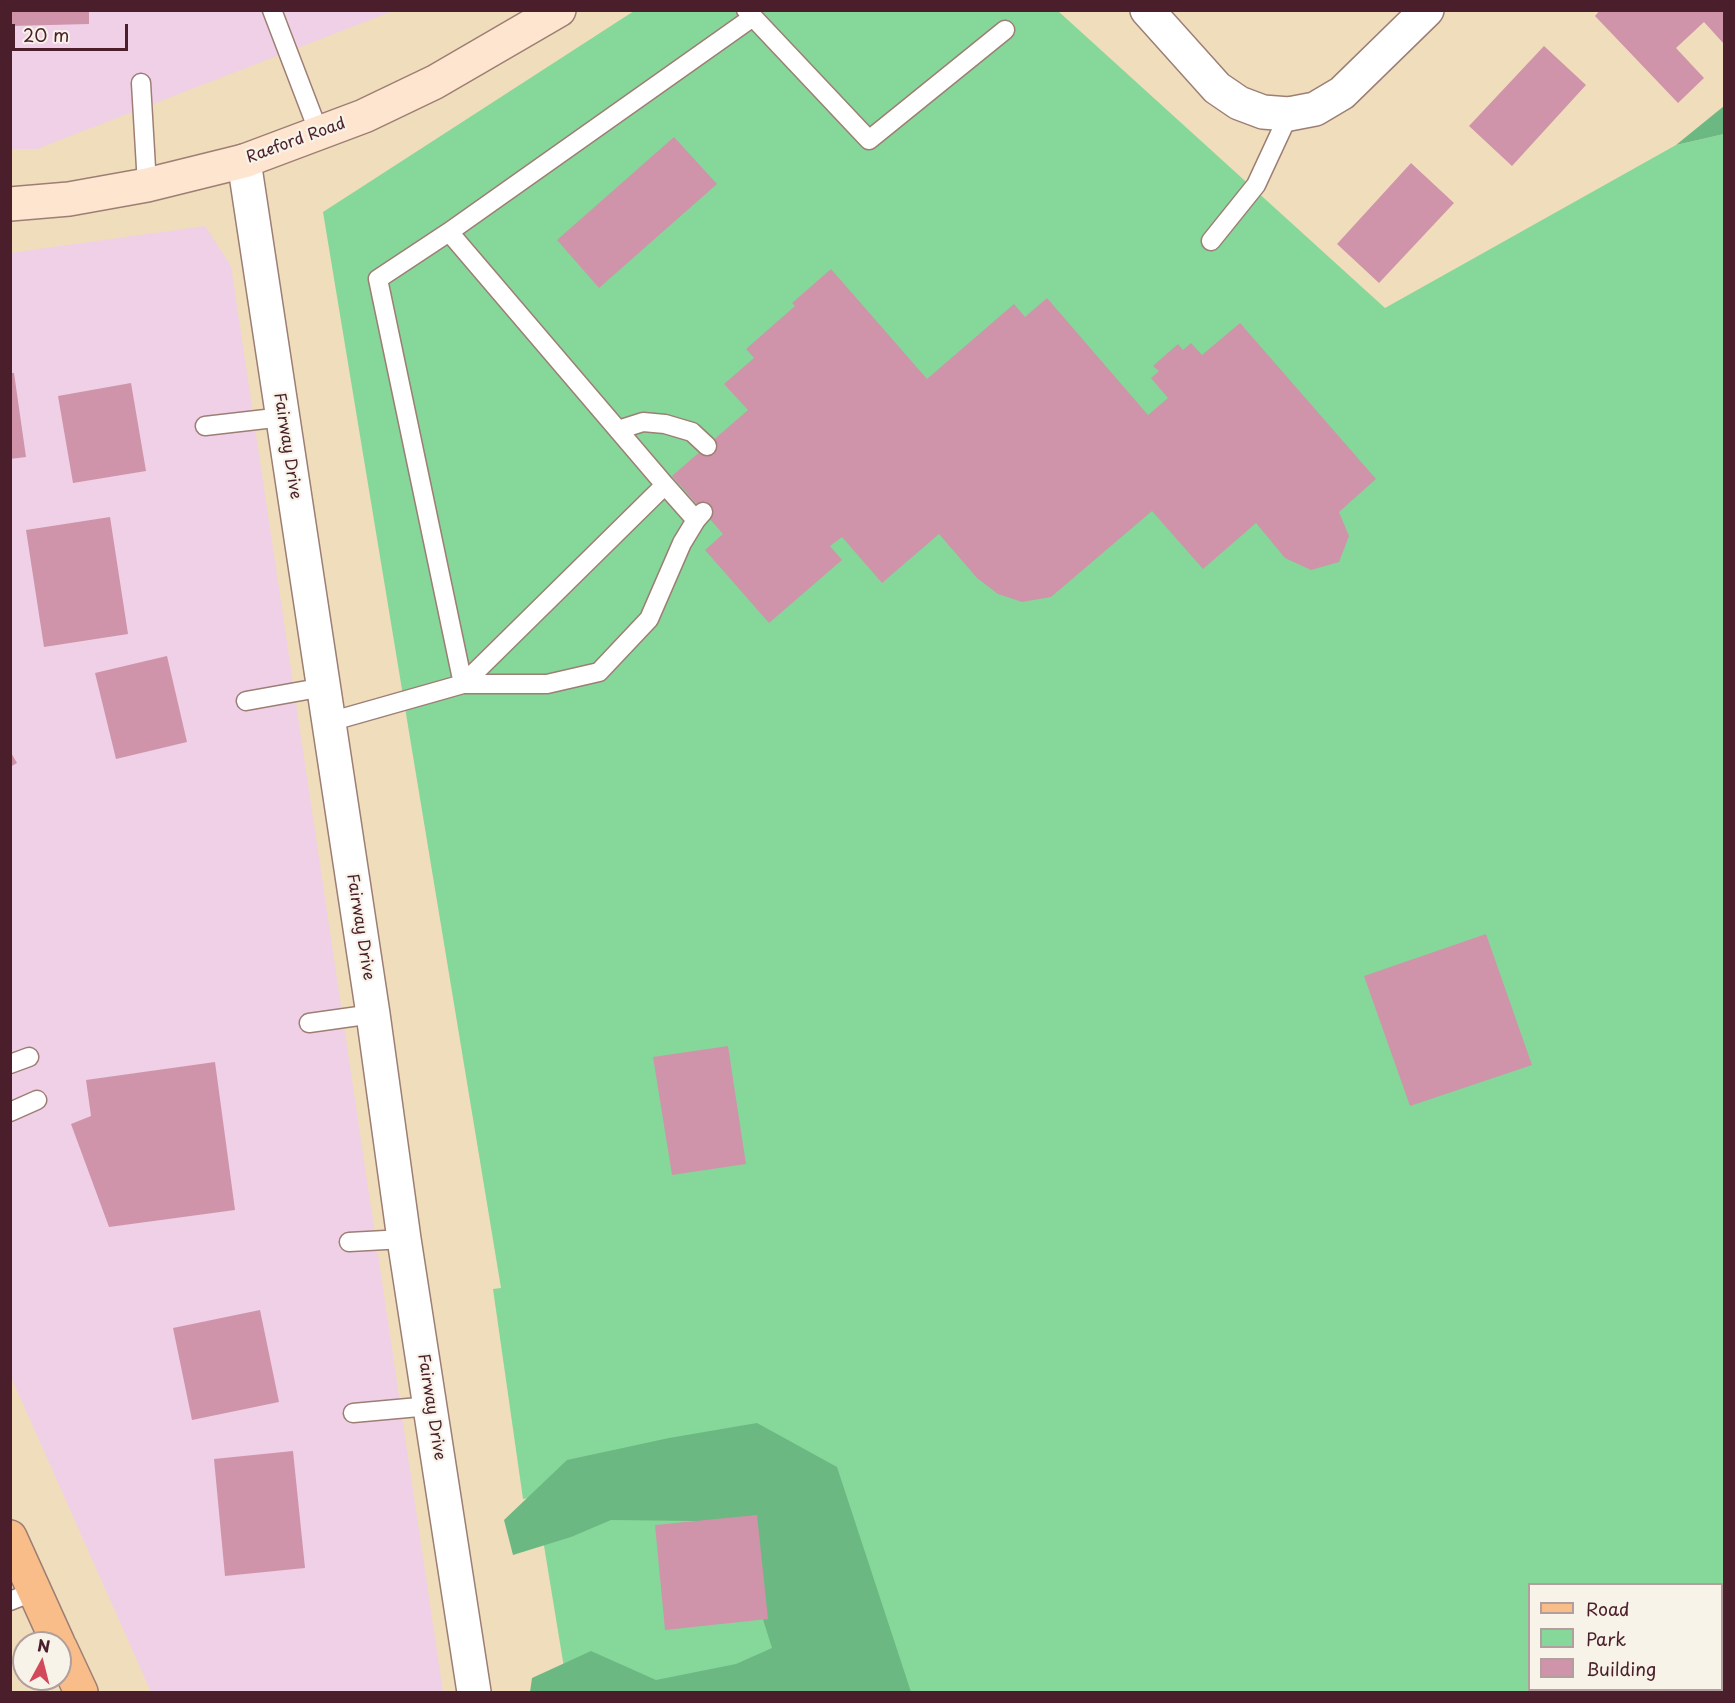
<!DOCTYPE html>
<style>
body{margin:0}
#map{position:relative;width:1735px;height:1703px;overflow:hidden;background:#f0ddbc;font-family:"Playpen Sans",sans-serif}
canvas{display:block}
.frame{position:absolute;inset:0;border:12px solid #4a1f2b;pointer-events:none}
.legend{position:absolute;left:1528px;top:1583px;width:195px;height:108px;box-sizing:border-box;background:#f7f3e8;border:2px solid #b29e9c;margin:0;padding:8px 10px;list-style:none;font-size:18px;color:#4a1f2b}
.legend li{display:flex;align-items:center;gap:12px;height:30px}
.legend b{width:30px;border:2px solid #b29e9c}
.north{position:absolute;left:12px;top:1631px;width:60px;height:60px;box-sizing:border-box;background:#f7f3e8;border:2px solid #b29e9c;border-radius:50%;rotate:7deg;font-size:16px;font-weight:700;line-height:24px;text-align:center;color:#4a1f2b}
.north::after{content:'';display:block;margin:auto;width:21px;height:27px;background:#d1495b;clip-path:polygon(50% 0,100% 100%,50% 72%,0 100%)}
.scale{position:absolute;left:12px;top:24px;width:116px;height:27px;box-sizing:border-box;border:3px solid #4a1f2b;border-top:0;padding-left:8px;font-size:18px;line-height:21px;white-space:nowrap;color:#4a1f2b;-webkit-text-stroke:4px #f7f3e8;paint-order:stroke}
</style>
<div id="map">
<canvas width="1735" height="1703"></canvas>
<div class="frame"></div>
<ul class="legend">
<li><b style="height:8px;background:#f9bd89"></b>Road</li>
<li><b style="height:16px;background:#85d89a"></b>Park</li>
<li><b style="height:16px;background:#cf94aa"></b>Building</li>
</ul>
<div class="north">N</div>
<div class="scale">20 m</div>
</div>
<script>
const c = document.querySelector('canvas').getContext('2d');
c.lineJoin = 'round';
function paint(path, color) { c.fillStyle = color; c.fill(path, 'evenodd'); }
function trace(path, color, width, dash) { c.strokeStyle = color; c.lineWidth = width; c.lineCap = dash ? 'butt' : 'round'; c.setLineDash(dash || []); c.stroke(path); }
function drawText(font, color, halo, rows, align = 'center') {
  c.font = font + ' "Playpen Sans",sans-serif'; c.lineWidth = 4.5; c.setLineDash([]); c.textBaseline = 'middle'; c.strokeStyle = halo; c.fillStyle = color; for (const [text, x, y, turn = 0] of rows) {
    c.save(); c.translate(x, y); c.rotate((+turn || 0) * Math.PI / 180); c.textAlign = isNaN(turn) ? turn : align; if (halo) c.strokeText(text, 0, 0); c.fillText(text, 0, 0); c.restore();
  }
}
const built = new Path2D(`
 M10,11h383l-356,138h-26z
 M205,226l26,40 212,1426h-292l-140,-315 -1,-1124z`);
const green = new Path2D(`
 M634,11h424l327,297 291,-163 48,-11v1558h-1156l-32,-195 -13,2 -30,-210 8,-1 -178,-1076zM1530,1584h192v106h-192z`);
const forest = new Path2D(`
 M1724,106v28l-48,11z
 M757,1423l80,44 74,225h-381l2,-14 59,-27 65,29 80,-16 36,-16 -34,-108 -43,-19 -84,-1 -40,17 -58,18 -9,-35 63,-60 102,-22z`);
const building = new Path2D(`
 M10,10h79v14l-79,2z
 M1600,10h124v34l-20,-22 -28,26 28,30 -26,25 -83,-87z
 M1544,46l42,39 -74,81 -43,-40z
 M674,137l43,47 -118,104 -42,-48z
 M1411,163l43,40 -75,80 -42,-39z
 M831,269l96,110 87,-75 11,13 22,-19 101,117 20,-17 -17,-20 8,-7 -6,-5 25,-22 5,6 8,-7 11,12 38,-32 136,156 -37,33 10,24 -10,26 -28,8 -26,-12 -29,-35 -53,46 -51,-58 -101,86 -29,5 -24,-8 -21,-16 -38,-44 -57,49 -40,-46 -12,9 12,14 -73,63 -64,-73 18,-16 -51,-58 76,-66 -24,-26 30,-26 -8,-9 49,-43 -3,-3z
 M10,373h4l12,84 -16,2z
 M131,383l15,88 -73,12 -15,-87z
 M110,517l18,117 -84,13 -18,-117z
 M167,656l20,86 -71,17 -21,-86z
 M10,751l7,12 -7,4z
 M1486,934l46,131 -122,41 -46,-130z
 M728,1046l18,118 -74,11 -19,-118z
 M215,1062l20,148 -126,17 -38,-103 20,-8 -5,-36z
 M260,1310l19,92 -87,18 -19,-92z
 M293,1451l12,117 -80,8 -11,-117z
 M757,1515l11,104 -103,11 -10,-105z`);
const lane = new Path2D(`
 M272,10l47,123
 M753,17l116,123 136,-110
 M141,83l6,102
 M449,232l-71,47 85,405h84l52,-12 50,-53 33,-76 14,-23 7,-8
 M1211,241l45,-56 33,-71
 M205,426l78,-9
 M618,430l25,-8 22,2 27,8 15,14
 M665,485l31,35
 M246,701l78,-14
 M329,722l134,-38 202,-199 -216,-253 304,-215 -7,-7
 M309,1023l64,-9
 M10,1064l19,-7
 M10,1112l27,-12
 M349,1242l55,-3
 M353,1413l77,-7
 M10,1601l25,-10`);
const street = new Path2D(`
 M1147,10l70,78 22,15 24,9 26,2 26,-5 27,-16 85,-83
 M244,161l129,853 31,225 70,453`);
const secondary = new Path2D(`
 M10,204l59,-5 78,-14 97,-24 120,-45 71,-34 124,-72`);
const primary = new Path2D(`
 M10,1537l48,106
 M60,1647l21,45`);
const streetNames = [
 ["Raeford Road",296,141,-20],
 ["Fairway Drive",287,446,81],
 ["Fairway Drive",360,927,81],
 ["Fairway Drive",431,1407,81]
];
paint(built, '#efd0e6');
paint(green, '#85d89a');
paint(forest, '#6cb882');
paint(building, '#cf94aa');
trace(lane, '#9d7e74', 21);
trace(street, '#9d7e74', 36);
trace(secondary, '#9d7e74', 36);
trace(primary, '#9d7e74', 36);
trace(lane, '#fff', 18);
trace(street, '#fff', 33);
trace(secondary, '#fde5d0', 33);
trace(primary, '#f9bd89', 33);
drawText('16px', '#4a1f2b', '#f7f3e8', streetNames);
</script>
